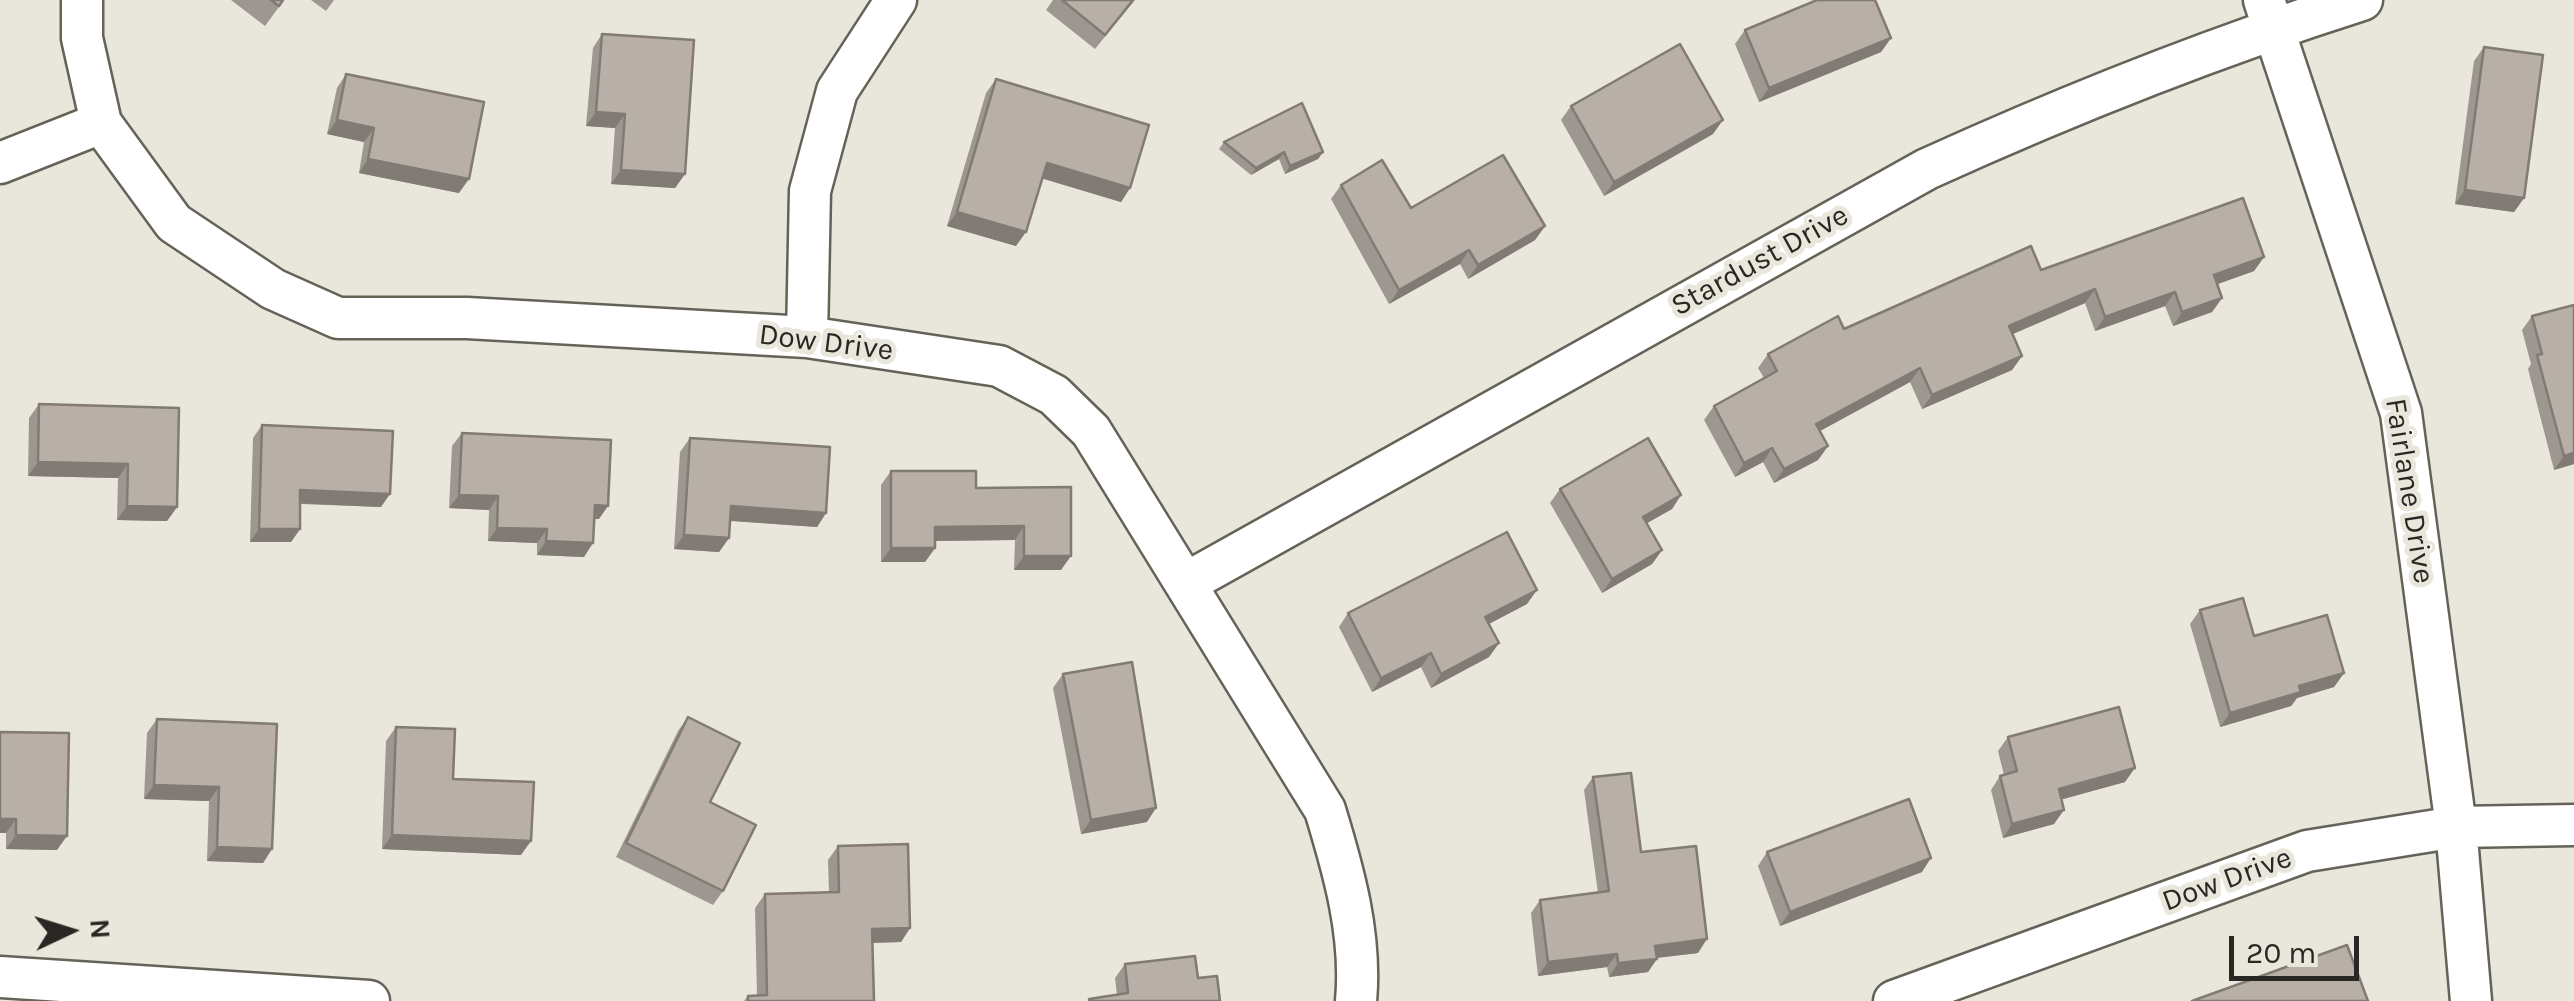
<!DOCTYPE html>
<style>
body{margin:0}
#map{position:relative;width:2574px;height:1001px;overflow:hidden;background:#e9e6db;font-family:Karla,sans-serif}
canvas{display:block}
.north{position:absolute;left:20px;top:881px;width:100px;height:100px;-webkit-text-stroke:8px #e9e6db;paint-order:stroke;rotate:86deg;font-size:28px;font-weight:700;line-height:40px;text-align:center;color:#282723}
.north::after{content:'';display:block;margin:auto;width:35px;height:45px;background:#282723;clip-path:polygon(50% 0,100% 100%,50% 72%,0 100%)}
.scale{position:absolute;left:2229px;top:936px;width:130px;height:45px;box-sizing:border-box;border:5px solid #282723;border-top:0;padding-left:12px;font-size:30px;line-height:35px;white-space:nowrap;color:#282723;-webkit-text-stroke:8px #e9e6db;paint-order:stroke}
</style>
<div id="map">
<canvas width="2574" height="1001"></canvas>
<div class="north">N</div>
<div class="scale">20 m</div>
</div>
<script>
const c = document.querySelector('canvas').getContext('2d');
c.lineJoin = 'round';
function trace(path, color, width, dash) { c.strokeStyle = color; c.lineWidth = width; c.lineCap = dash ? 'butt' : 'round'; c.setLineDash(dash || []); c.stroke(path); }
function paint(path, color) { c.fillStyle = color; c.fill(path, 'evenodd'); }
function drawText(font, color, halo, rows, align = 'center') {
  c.font = font + ' Karla,sans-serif'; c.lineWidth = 10; c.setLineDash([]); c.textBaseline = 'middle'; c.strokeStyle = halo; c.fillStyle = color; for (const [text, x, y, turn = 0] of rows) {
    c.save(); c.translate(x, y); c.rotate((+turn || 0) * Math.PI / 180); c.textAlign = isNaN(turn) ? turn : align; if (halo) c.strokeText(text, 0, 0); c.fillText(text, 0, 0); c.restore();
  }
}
const street = new Path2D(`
 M82,0v38l19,85 73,100 99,66 65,29h129l340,19 192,29 55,29 37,36 234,379c19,62 37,126 31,191
 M2264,0l137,413 55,414 15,174
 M0,163l101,-40
 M807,337l3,-146 27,-100 59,-91
 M1186,583l741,-414c141,-64 287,-122 435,-169
 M0,977l369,24
 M1894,1001l413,-150 149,-24 118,-2`);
const wall = new Path2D(`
 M231,0h53l-19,26z
 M311,0h23l-8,11z
 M1053,0h82l-40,49 -49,-39z
 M1745,30l146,8 -10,14 -122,50 -24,-58z
 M602,34l83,140 -10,14 -64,-4 4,-56 -29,-2 7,-78z
 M2484,47l40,151 -10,14 -59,-8 19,-143z
 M346,74l113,119 -100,-20 5,-31 -37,-8 10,-46z
 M996,79l134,109 -9,14 -79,-24 -26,68 -69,-20 39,-133z
 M1571,106l142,28 -109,62 -43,-76z
 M1224,142l99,10 -5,7 -33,15 -6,-15 -28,16 -32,-26z
 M1341,185l70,23 134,18 -10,14 -67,39 -8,-15 -71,40 -58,-105z
 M2264,257l-10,14 -37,13 5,14 -10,14 -39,14 -8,-20 -70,25 -10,-28 -73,31 10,22 -10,14 -90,39 -12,-27 -90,49 8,15 -10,14 -44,23 -11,-21 -28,15 -31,-57 10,-14 50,-28 -6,-10 10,-14 76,-25 197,-59z
 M2532,316l42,148 -20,6 -26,-101 3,-5 -9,-34z
 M39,404l140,4 -2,99 -10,14 -50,-1 1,-42 -90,-2 1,-58z
 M262,425l119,82 -81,-3v25l-9,13h-41l3,-104z
 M462,433l137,86h-5l-10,38 -47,-2v-12l-49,-2 1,-31 -40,-2 3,-62z
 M690,438l136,75 -9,14 -87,-6 -1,17 -10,14 -45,-3 6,-97z
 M891,471l85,17 95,-1 -10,83h-47l1,-30 -80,1v7l-10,14h-44v-77z
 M1560,489l121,6 -9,14 -25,14 15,27 -10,14 -50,29 -52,-90z
 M1527,604l-38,20 10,19 -10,14 -58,31 -10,-21 -49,25 -33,-65 9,-14z
 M2200,610l54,26 90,37 -10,14 -37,11 -6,8 -71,21 -30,-103z
 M1063,674l84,148 -66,12 -28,-146z
 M688,717l35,174 -10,14 -97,-48 62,-126z
 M157,719l115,130 -9,14 -56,-2 2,-60 -65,-2 3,-66z
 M396,727l57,52 68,76 -139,-6 4,-108z
 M0,732l57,118 -51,-1v-16h-6z
 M2008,737l117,45 -63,17 -8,25 -51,14 -12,-48 9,-14 4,-1 -6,-24z
 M1593,777l48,75 57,101 -41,5 -9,14 -39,5 -2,-10 -69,9 -7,-63 9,-13 58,-7 -14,-103z
 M838,846l72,82 -9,14 -28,1 1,58h-130l4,-5 9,-1 -2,-87 10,-14 64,-2 -1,-32z
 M1767,852l155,20 -142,54 -22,-60z
 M1125,964l73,14 22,23h-132l1,-2 28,-4 -2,-17z`);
const shadedWall = new Path2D(`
 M1891,38l-10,14 -122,50 10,-14z
 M596,112l29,2 -10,14 -29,-2z
 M337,120l37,8 -10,14 -37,-8z
 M1723,120l-10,14 -109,62 10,-14z
 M1284,152l-5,7 -28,16 5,-7z
 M1323,152l-5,7 -33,15 5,-8z
 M368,159l101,20 -10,14 -100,-20z
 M1047,163l83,25 -9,14 -84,-25z
 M621,170l64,4 -10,14 -64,-4z
 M2465,190l59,8 -10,14 -59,-8z
 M957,212l69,20 -10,14 -69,-20z
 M1545,226l-10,14 -67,39 10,-14z
 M1469,250l-9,14 -71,40 10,-14z
 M2264,257l-10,14 -50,18 10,-14z
 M2095,289l-10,14 -86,37 10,-14z
 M2175,292l-10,14 -70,25 10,-14z
 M2222,298l-10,14 -39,14 9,-14z
 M2022,356l-10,14 -90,39 10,-14z
 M1920,368l-10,14 -103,56 9,-14z
 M1828,446l-10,14 -44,23 10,-14z
 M1772,448l-9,14 -28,15 9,-14z
 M2574,453v11l-20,6 10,-14z
 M38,462l90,2 -10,14 -90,-2z
 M300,490l90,4 -9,13 -90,-4z
 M459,495l39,1 -9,14 -40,-2z
 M1681,495l-9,14 -39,22 10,-14z
 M595,505l13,1 -9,13 -13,-1z
 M127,506l50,1 -10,14 -50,-1z
 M731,506l95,7 -9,14 -96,-7z
 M1024,526l-9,14 -90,1 10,-14z
 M497,528l50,1 -10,14 -49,-2z
 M259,529h41l-9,13h-41z
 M684,535l45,3 -10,14 -45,-3z
 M546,541l47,2 -9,14 -47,-2z
 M891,548h44l-10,14h-44z
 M1662,550l-10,14 -50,29 10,-14z
 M1024,556h47l-10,14h-47z
 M1537,590l-10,14 -52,27 10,-14z
 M1499,643l-10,14 -58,31 10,-14z
 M1431,653l-10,14 -49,25 9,-14z
 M2344,673l-10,14 -37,11 -6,8 -71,21 10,-14 69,-27z
 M2135,768l-10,14 -76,21 10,-14z
 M154,785l65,2 -10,14 -65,-2z
 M1156,808l-9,14 -66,12 10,-14z
 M2064,810l-10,14 -51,14 9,-14z
 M0,819h16l-10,14h-6z
 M16,835l51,1 -10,14 -51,-1z
 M392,835l139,6 -10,14 -139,-6z
 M217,847l55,2 -9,14 -56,-2z
 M1931,858l-9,14 -142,54 10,-14z
 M910,928l-9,14 -39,1 10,-14z
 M1707,939l-9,14 -52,6 9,-13z
 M1617,954l-10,13 -69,9 10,-14z
 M1657,959l-9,13 -39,5 9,-14z`);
const building = new Path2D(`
 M271,0h12l-4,6z
 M1062,0h71l-28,35z
 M1817,0h58l16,38 -122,50 -24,-58z
 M602,34l92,6 -9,134 -64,-4 4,-56 -29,-2z
 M1680,44l43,76 -109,62 -43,-76z
 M2484,47l59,8 -19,143 -59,-8z
 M346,74l138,28 -15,77 -101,-20 6,-31 -37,-8z
 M996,79l153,46 -19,63 -83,-25 -21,69 -69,-20z
 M1302,103l21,49 -33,14 -6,-14 -28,16 -32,-26z
 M1503,155l42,71 -67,39 -9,-15 -70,40 -58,-105 41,-25 29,48z
 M2243,198l21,59 -50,18 8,23 -40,14 -7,-20 -70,25 -10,-28 -86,37 13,30 -90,39 -12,-27 -104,56 12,22 -44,23 -12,-21 -28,15 -30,-57 63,-35 -9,-17 70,-38 6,13 187,-83 10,24z
 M2574,305v148l-10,3 -27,-101 5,-1 -10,-38z
 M39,404l140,4 -2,99 -50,-1 1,-42 -90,-2z
 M262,425l131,6 -3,63 -90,-4v39h-41z
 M462,433l149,7 -3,66 -13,-1 -2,38 -47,-2 1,-12 -50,-1 1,-32 -39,-1z
 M690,438l140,9 -4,66 -95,-7 -2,32 -45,-3z
 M1648,438l33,57 -38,22 19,33 -50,29 -52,-90z
 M891,471h85v17l95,-1v69h-47v-30l-89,1v21h-44z
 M1507,532l30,58 -52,27 14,26 -58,31 -10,-21 -50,25 -33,-65z
 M2243,598l11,38 73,-21 17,58 -45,13 2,6 -71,21 -30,-103z
 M1132,662l24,146 -65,12 -28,-146z
 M2119,707l16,61 -76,21 5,21 -52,14 -12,-48 17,-5 -9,-34z
 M688,717l52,26 -30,59 46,23 -33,66 -97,-48z
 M157,719l120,5 -5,125 -55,-2 2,-60 -65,-2z
 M396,727l59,2 -2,50 81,3 -3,59 -139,-6z
 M0,732l69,1 -2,103 -51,-1v-16h-16z
 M1631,773l10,79 55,-6 11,93 -52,7 2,13 -39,4 -1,-9 -69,8 -8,-62 69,-9 -16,-114z
 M1909,799l22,59 -141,54 -23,-60z
 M908,844l2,84 -38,1 2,72h-126v-5l19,-1 -2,-101 74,-2 -1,-46z
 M2347,945l21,56h-176z
 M1195,956l3,22 19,-2 3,25h-130l-1,-2 39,-6 -3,-29z`);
const streetNames = [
 ["Stardust Drive",1760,261,-29],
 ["Dow Drive",826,343,7],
 ["Fairlane Drive",2409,491,81],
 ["Dow Drive",2227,880,-20]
];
trace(street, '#656258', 45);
trace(street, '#fff', 40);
paint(wall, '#9e9690');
paint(shadedWall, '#817a75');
paint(building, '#b8afa7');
trace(building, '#817a75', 2.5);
drawText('30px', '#282723', '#e9e6db', streetNames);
</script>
